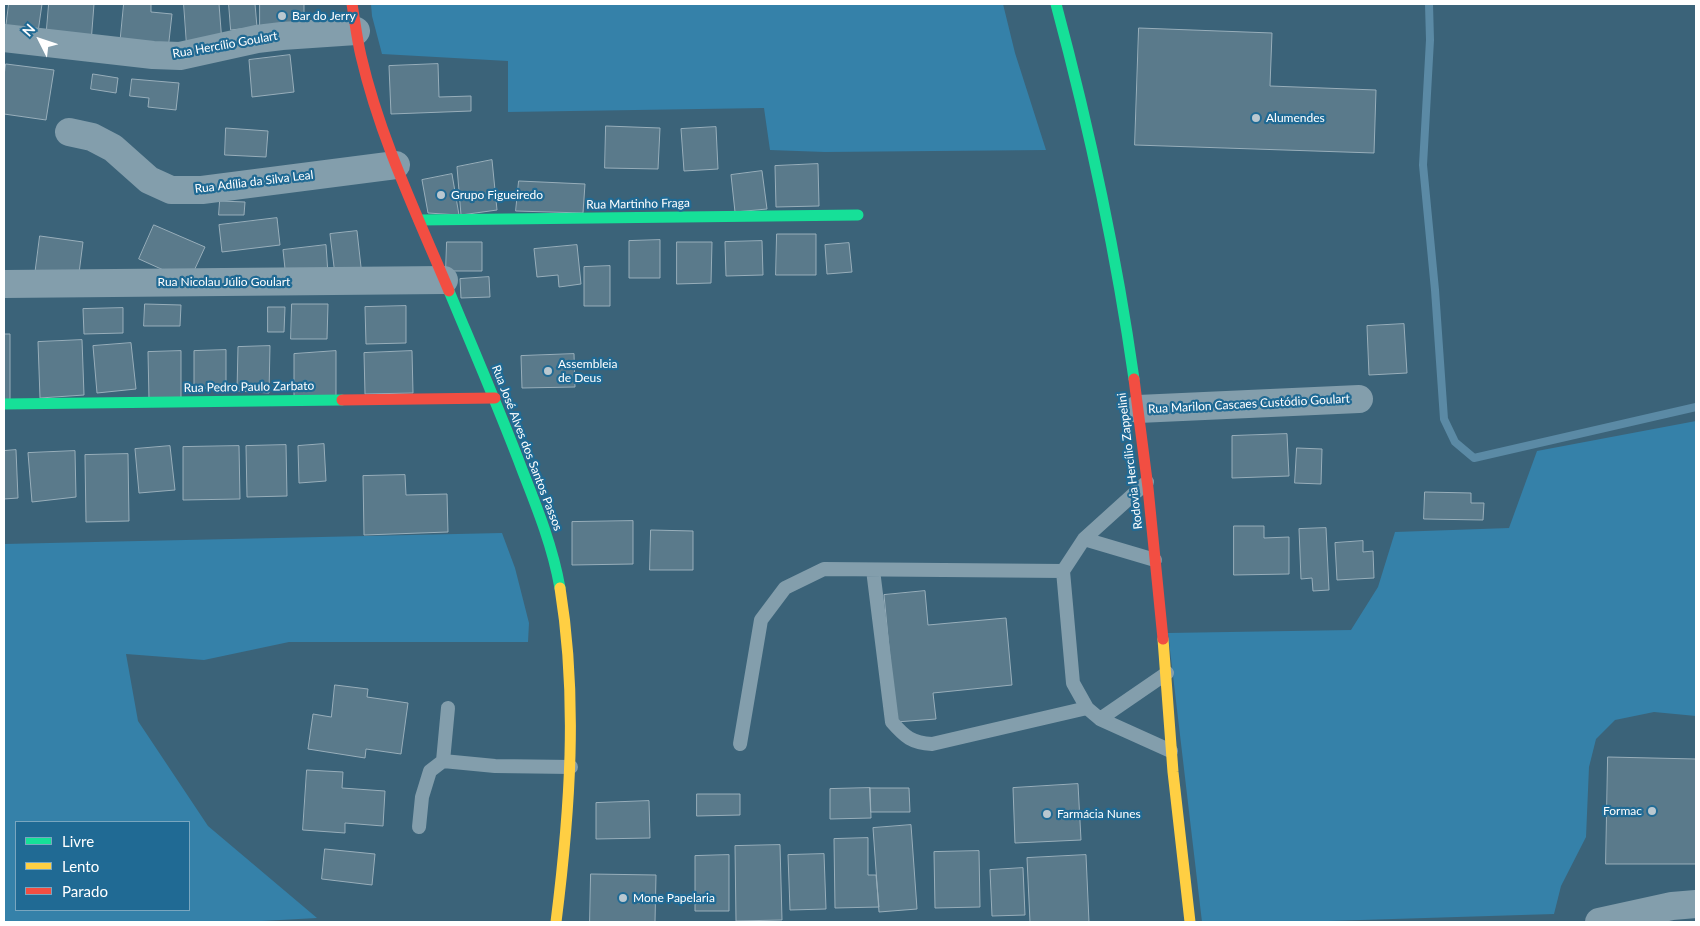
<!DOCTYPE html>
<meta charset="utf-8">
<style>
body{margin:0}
#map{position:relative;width:1700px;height:926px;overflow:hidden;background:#3b6379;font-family:Lato,sans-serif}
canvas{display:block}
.frame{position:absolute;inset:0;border:5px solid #fff;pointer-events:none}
.legend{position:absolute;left:15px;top:821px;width:175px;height:90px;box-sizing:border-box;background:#206a94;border:1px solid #79a6bf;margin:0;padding:6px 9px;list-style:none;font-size:15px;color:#fff}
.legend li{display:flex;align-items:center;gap:10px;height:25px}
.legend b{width:25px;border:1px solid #79a6bf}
.north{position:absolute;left:15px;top:15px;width:50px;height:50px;-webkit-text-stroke:4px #206a94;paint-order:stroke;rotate:311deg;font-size:14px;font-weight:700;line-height:20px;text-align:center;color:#fff}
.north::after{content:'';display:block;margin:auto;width:18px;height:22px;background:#fff;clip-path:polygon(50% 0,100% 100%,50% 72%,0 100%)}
</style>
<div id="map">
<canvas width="1700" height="926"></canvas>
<div class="frame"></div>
<ul class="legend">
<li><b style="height:6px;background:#16e098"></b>Livre</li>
<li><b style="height:6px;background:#ffcf43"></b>Lento</li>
<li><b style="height:6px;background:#f24e42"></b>Parado</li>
</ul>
<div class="north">N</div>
</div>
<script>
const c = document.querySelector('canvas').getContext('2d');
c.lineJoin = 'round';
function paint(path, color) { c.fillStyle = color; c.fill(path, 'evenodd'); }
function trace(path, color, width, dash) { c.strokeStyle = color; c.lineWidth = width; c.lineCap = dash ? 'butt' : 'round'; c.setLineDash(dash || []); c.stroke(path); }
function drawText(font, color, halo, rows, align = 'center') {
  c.font = font + ' Lato,sans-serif'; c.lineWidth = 4.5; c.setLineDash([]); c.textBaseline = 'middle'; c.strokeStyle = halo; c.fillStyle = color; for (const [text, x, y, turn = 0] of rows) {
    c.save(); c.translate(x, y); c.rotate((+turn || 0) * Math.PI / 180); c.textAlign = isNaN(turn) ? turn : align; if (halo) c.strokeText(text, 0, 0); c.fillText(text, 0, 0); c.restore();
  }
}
const green = new Path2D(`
 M371,4h632l12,49 31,97 -221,2 -55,-2 -6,-42 -256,4v-51l-126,-7 -10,-38z
 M1696,421v295l-42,-4 -39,8 -19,19 -7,28 -3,70 -25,49 -7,28 -257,8h-95l-34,-289 183,-3 27,-43 17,-55 114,-4 28,-77z
 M502,533l13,35 14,55 -1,19h-239l-85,18 -78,-6 12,67 70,105 109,92 -73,4h-240v-378zM16,822h173v88h-173z`);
const stream = new Path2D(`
 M1429,4l1,36 -7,125 12,125 9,129 11,23 19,16 222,-51`);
const building = new Path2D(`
 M9,4h33l-4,28 -32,-4z
 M49,4h45l-3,39 -45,-3z
 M124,4h27v8l21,2 -4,36 -48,-5z
 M184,4h35l3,39 -35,3z
 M229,4h26l2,23 -26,3z
 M260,4h44v25l-44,1z
 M1139,28l133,5 -2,53 106,4 -2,63 -239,-8z
 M290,55l4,37 -42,5 -3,-37z
 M6,64l48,6 -8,50 -42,-6v-38z
 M438,64l1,33 32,-1v15l-80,3 -2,-48z
 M93,74l25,4 -2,15 -25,-4z
 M132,79l47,4 -3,27 -28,-3 1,-9 -19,-2z
 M606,126l54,2 -2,41 -53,-1z
 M716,127l2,42 -34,2 -3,-42z
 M226,128l42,3 -2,26 -41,-2z
 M492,160l5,50 -36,5 -4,-48z
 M818,164l1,42 -43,1 -1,-41z
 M762,171l5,38 -32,3 -4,-37z
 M452,174l7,41 -31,-2 -6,-33z
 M519,181l66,3 -2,29 -67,-2z
 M220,201l25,1 -1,13h-25z
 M277,218l3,27 -58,7 -3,-27z
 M154,225l51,22 -12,26h-23l-31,-14z
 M357,231l5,45 -27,-1 -5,-41z
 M777,234h39v41h-40z
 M40,236l43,6 -5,39 -43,-6z
 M660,240v38h-31v-37z
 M762,241l1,34 -37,1 -1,-34z
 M447,242h35v29h-36z
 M677,242h35l-1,41 -34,1z
 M849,243l3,29 -25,2 -2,-29z
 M326,245l2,29 -42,4 -3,-28z
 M577,245l4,39 -22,3 -1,-12 -21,2 -3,-28z
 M610,266v40h-26v-39z
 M489,277l1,20 -29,1 -1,-19z
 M145,304l36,1 -1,21h-36z
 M292,304h36l-1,35h-36z
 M406,306v37l-40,1 -1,-37z
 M268,307h17l-1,25h-16z
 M123,308v25l-39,1 -1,-25z
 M1404,324l3,49 -38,2 -2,-49z
 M4,334h6v66h-6z
 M82,340l2,55 -44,3 -2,-56z
 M131,343l5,46 -39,4 -4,-47z
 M270,346l-1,47 -32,-2 1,-44z
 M226,350v38h-32v-37z
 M181,351v48l-32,1 -1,-48z
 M336,351v48h-42v-45z
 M412,351l1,42 -48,1 -1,-41z
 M574,354l1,33 -53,1 -1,-32z
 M1287,434l2,42 -57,2v-42z
 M324,444l2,37 -27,2 -1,-37z
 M286,445l1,51 -40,1 -1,-51z
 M170,446l5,44 -36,3 -4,-44z
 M239,446l1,53 -57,1v-53z
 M1297,448l25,1 -1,35 -26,-1z
 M16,450l2,48 -14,1v-48z
 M75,451l1,46 -44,5 -4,-49z
 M128,454l1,67 -43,1 -1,-67z
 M405,475l1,20 41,-1 1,38 -84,3 -1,-59z
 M1425,492l46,1v10h13l-1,17 -59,-1z
 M633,521v43l-61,1v-43z
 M1234,526h30v12l25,-1v37l-55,1z
 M1326,528l3,62 -16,1 -1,-13 -11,1 -2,-50z
 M651,530l42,1v39h-43z
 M1363,541v11l10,-1 1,27 -37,2 -2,-37z
 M925,591l3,34 78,-7 6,67 -79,8 3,26 -40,3 -12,-127z
 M335,685l33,4 -1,8 41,6 -7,51 -35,-5 -1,9 -57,-9 5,-35 18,3z
 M1608,757l88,2v105h-90z
 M307,770l36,2 -1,16 43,3 -2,35 -38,-3v10l-42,-3z
 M1078,784l3,56 -66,3 -2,-55z
 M870,788l1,30 -41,1v-30z
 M870,788h39l1,24h-39z
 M697,794h43v21l-43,1z
 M649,801l1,37 -54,1v-36z
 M911,825l6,84 -38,3 -6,-84z
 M868,838v37h8l3,32 -44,1 -1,-69z
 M780,845l2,75 -46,1 -1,-75z
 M325,849l50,5 -3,31 -50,-6z
 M979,851l1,56 -45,1 -1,-56z
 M824,854l2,55 -36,1 -2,-55z
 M729,855v56h-34v-55z
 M1086,855l3,67h-59l-3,-64z
 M1023,868l2,47 -33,1 -2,-46z
 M591,874l65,1 -1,47h-65z`);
const lane = new Path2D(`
 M1147,482l-63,57 -21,32 10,112 14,25 13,11 71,32
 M1084,539l71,21
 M873,570l19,152c13,15 20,21 40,22l155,-36
 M1100,719l67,-46
 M740,744l21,-124 24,-32 39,-19 239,2
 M443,761l5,-53
 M419,827l3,-30 8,-26 13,-10 52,5 76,1`);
const street = new Path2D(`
 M4,38l149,17 27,1 77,-17 25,-3 74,-5
 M69,132l23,5 21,11 36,32 22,10h31l194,-25
 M4,284l440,-4
 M1138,409l221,-10
 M1599,922l73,-16 24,-2`);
const fast = new Path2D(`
 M1056,4c33,123 60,248 78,375
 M419,220l439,-5
 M449,291c25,60 51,120 74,181 15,38 30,76 37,116
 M4,404l338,-4`);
const slow = new Path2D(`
 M1163,639l10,133 17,150
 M556,922c14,-111 22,-223 4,-334`);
const jam = new Path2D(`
 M352,4c3,18 5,35 9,52 19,82 56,159 88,235
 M1134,379l14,109 15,151
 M342,400l153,-2`);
const markers = [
 [282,16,5,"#bac8d0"],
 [1256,118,5,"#bac8d0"],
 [441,195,5,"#bac8d0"],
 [548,371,5,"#bac8d0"],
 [1652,811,5,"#bac8d0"],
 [1047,814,5,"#bac8d0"],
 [623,898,5,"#bac8d0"]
];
const poiNames = [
 ["Bar do Jerry",292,16],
 ["Alumendes",1266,118],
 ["Grupo Figueiredo",451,195],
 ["Assembleia",558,364],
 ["de Deus",558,378],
 ["Formac",1642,811,"right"],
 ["Farmácia Nunes",1057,814],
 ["Mone Papelaria",633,898]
];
const streetNames = [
 ["Rua Hercílio Goulart",225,45,-10],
 ["Rua Adília da Silva Leal",254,182,-7],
 ["Rua Martinho Fraga",638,204,-1],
 ["Rua Nicolau Júlio Goulart",224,282],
 ["Rua Pedro Paulo Zarbato",249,387,-1],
 ["Rua Marilon Cascaes Custódio Goulart",1249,404,-3],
 ["Rua José Alves dos Santos Passos",527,448,69],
 ["Rodovia Hercílio Zappelini",1130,461,-97]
];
paint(green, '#3581a9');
trace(stream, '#5b8aa5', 8);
paint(building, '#5a7a8b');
trace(building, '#98aeba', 1);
trace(lane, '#839eac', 14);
trace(street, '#839eac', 28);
trace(fast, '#16e098', 11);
trace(slow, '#ffcf43', 11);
trace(jam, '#f24e42', 11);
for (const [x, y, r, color] of markers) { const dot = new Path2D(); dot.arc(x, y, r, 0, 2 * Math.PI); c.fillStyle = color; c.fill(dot); trace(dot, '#206a94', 2); }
drawText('12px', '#fff', '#206a94', poiNames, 'left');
drawText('12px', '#fff', '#206a94', streetNames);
</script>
